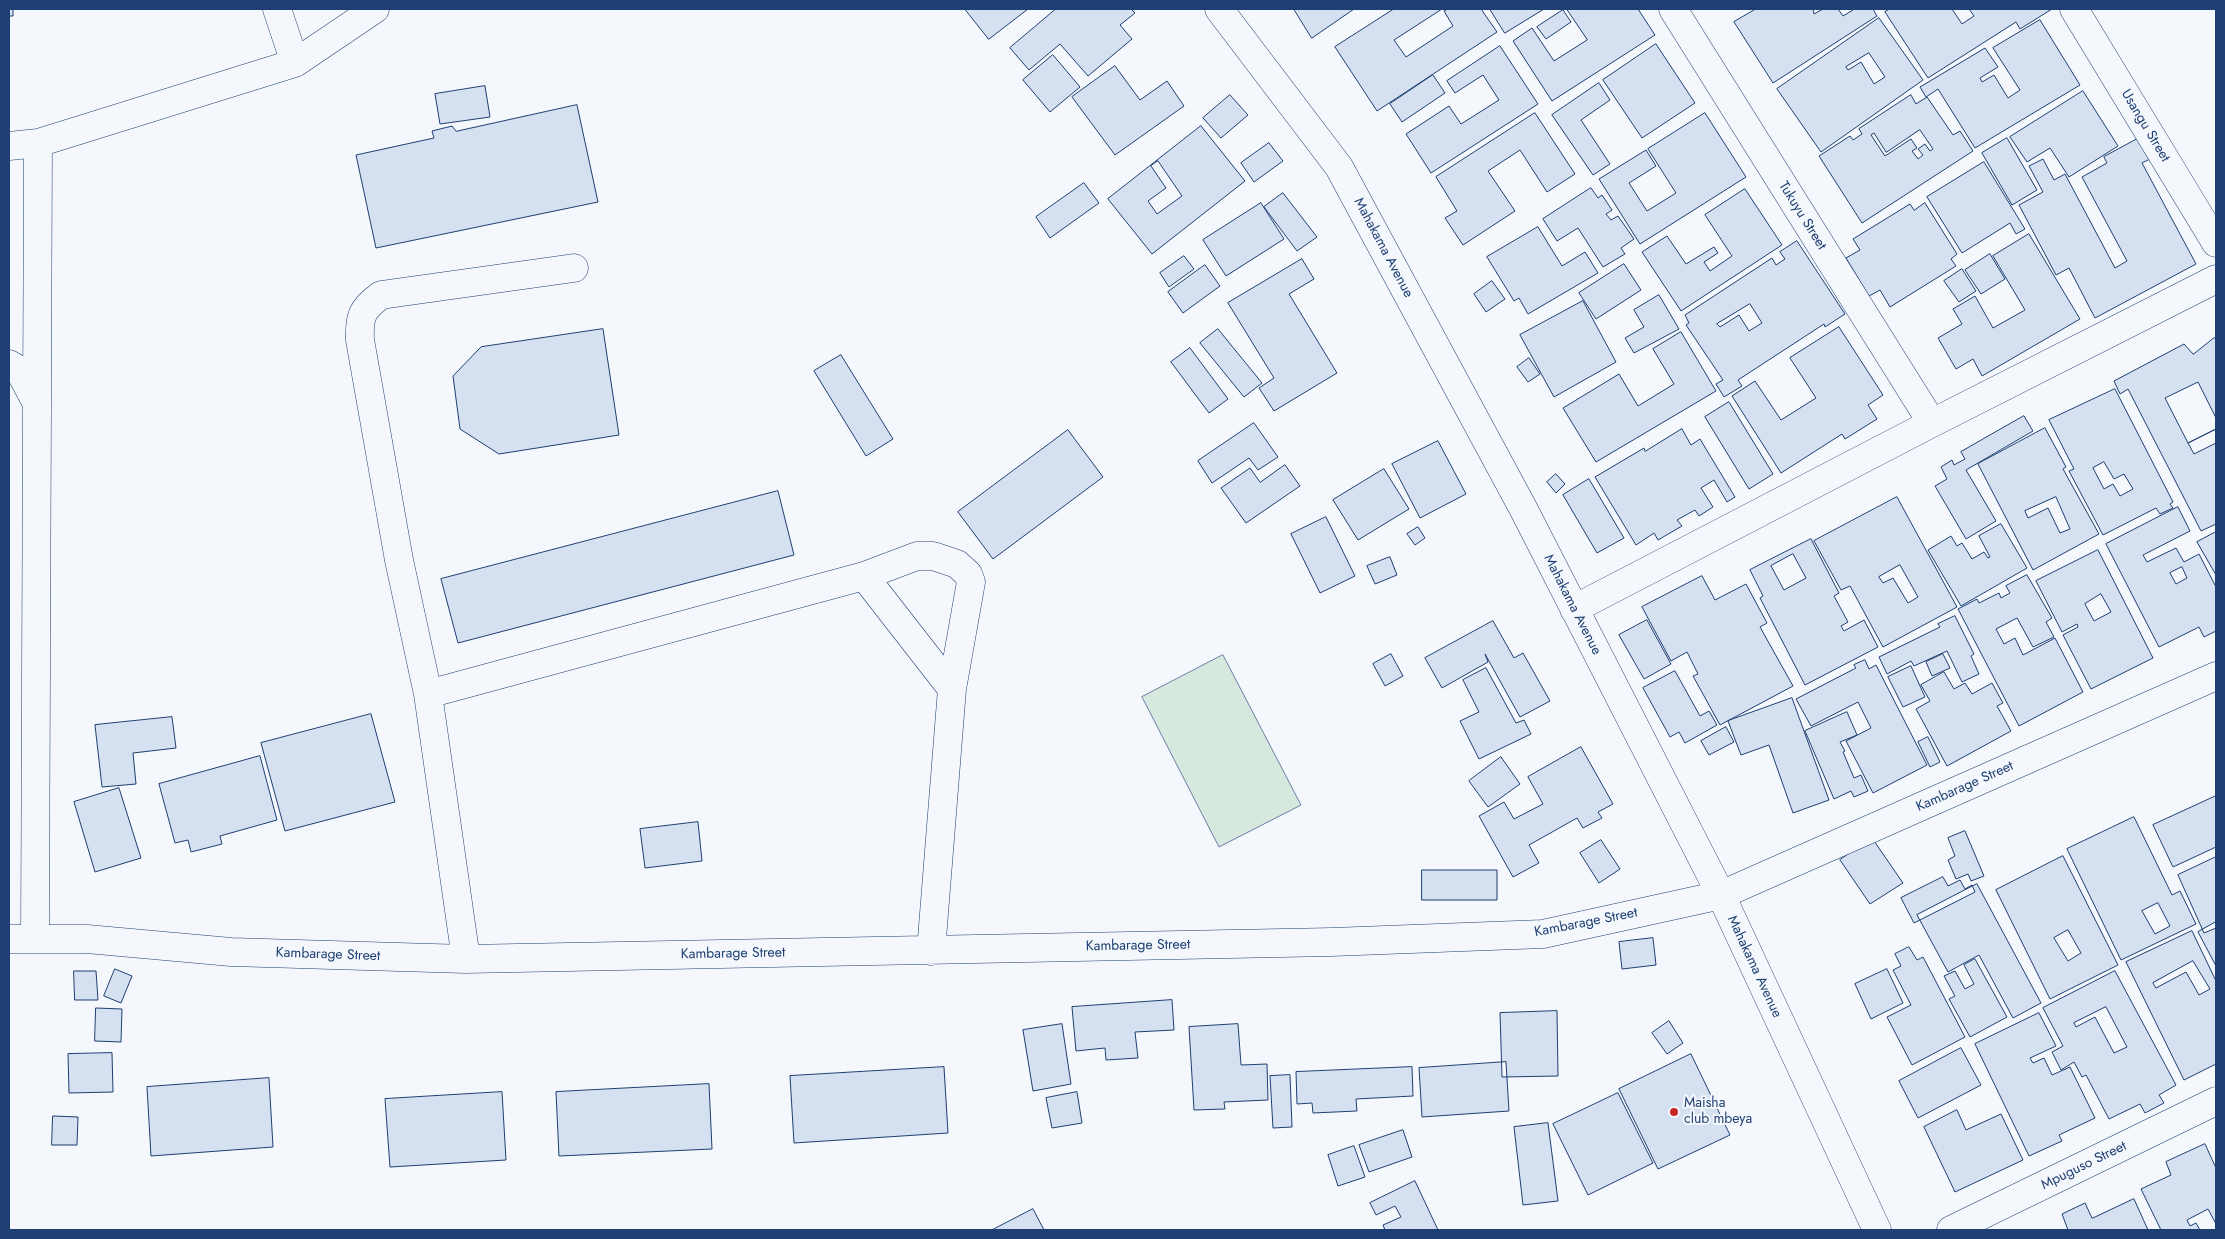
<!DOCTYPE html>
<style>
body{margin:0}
#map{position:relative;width:2225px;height:1239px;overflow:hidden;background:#f4f7fb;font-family:Jost,sans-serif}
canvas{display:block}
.frame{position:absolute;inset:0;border:10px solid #1d3f73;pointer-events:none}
</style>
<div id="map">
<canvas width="2225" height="1239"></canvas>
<div class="frame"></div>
</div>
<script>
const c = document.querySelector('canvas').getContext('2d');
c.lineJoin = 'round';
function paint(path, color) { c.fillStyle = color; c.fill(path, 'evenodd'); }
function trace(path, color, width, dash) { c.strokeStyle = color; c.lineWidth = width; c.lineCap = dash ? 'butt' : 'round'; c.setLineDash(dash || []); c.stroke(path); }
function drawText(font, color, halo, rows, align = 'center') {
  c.font = font + ' Jost,sans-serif'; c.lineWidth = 4; c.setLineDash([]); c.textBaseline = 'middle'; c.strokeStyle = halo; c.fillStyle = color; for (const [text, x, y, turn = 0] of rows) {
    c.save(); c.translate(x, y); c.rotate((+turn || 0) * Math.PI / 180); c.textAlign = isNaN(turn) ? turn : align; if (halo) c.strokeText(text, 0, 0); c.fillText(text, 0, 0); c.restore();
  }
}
const green = new Path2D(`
 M1223,655l78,150 -82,42 -77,-150z`);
const building = new Path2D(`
 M9,9h4v7h-4z
 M965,9h63l-39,30z
 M1056,9h75l4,4 -15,12 12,14 -44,37 -28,-32 -31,26 -19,-22z
 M1294,9h60l-42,29z
 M1394,9h48l-48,31 12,17 47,-31 -9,-15 4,-2h33l16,23 -120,79 -42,-64z
 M1490,9h54l-39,24z
 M1567,9h71l17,26 -103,66 -39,-60 19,-13 22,33 33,-21z
 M1756,9h57l1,5 9,-5h15l5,7 10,-6 -1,-1h21l4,7 -104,67 -39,-61z
 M1890,9h62l10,15 12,-8 -5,-7h83l-32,20 -4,-7 -88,56 -43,-66z
 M1563,10l8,12 -25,17 -9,-12z
 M1879,18l44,62 -102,72 -44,-63zM1869,53l16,24 -11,7 -13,-22 -13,8 -2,-3z
 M2040,20l40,65 -105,63 -37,-59 -12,8 -6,-10 65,-39 13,19 -18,11 2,4 12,-7 14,23 12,-8 -27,-42z
 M1656,44l39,59 -53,35 -39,-58z
 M1500,46l38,58 -107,69 -25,-39 43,-28 12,18 38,-24 -16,-25 -28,18 -8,-12z
 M1053,55l27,32 -30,25 -27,-32z
 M1115,66l25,34 27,-19 17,25 -69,49 -43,-58z
 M1433,75l12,18 -43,29 -12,-18z
 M1599,83l11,17 -29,20 29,44 -17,11 -41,-60z
 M485,86l5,31 -50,7 -5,-30z
 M2083,91l35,55 -49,31 -19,-29 -23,14 -17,-25z
 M1230,95l18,20 -27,23 -18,-20z
 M1911,95l5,9 11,-7 26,38 7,-4 13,20 -111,72 -43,-67 31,-20 3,4 9,-6 -3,-5zM1920,130l13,19 -3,2 -5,-7 -7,5 5,6 -5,4 -6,-8 5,-3 -6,-9 -26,17 -14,-21 3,-2 12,19z
 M577,105l21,97 -222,46 -20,-93 78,-17 -2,-7 20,-5 4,5z
 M1535,113l40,61 -28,18 -27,-42 -32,21 27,40 -52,34 -18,-27 12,-7 -21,-34z
 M1705,113l41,64 -106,67 -41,-65 47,-29 10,16 -27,17 18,28 29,-18 -28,-44z
 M1201,126l44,55 -93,73 -44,-55zM1158,161l24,35 -25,18 -9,-13 18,-13 -15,-22z
 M2141,137l11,21 -10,5 54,101 -101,54 -26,-50 -13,7 -37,-70 24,-13 -14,-26 14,-7 11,21 11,-6 50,94 12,-7 -45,-84 25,-14 -3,-6z
 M2007,138l30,52 -25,15 -30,-52z
 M1269,143l14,18 -29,21 -13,-19z
 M1984,162l41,67 -9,5 -6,-11 -48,30 -35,-56z
 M1084,183l15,20 -49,35 -14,-21z
 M1591,188l7,10 4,-3 10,15 -6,4 5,6 7,-4 16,23 -13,9 4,6 -22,13 -25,-39 -21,13 -14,-22z
 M1745,189l37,56 -101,66 -39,-59 25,-16 19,28 28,-17 4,6 -14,9 6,9 22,-15 -27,-41z
 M1283,193l34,44 -20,14 -33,-44z
 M1261,203l23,36 -58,37 -23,-36z
 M1925,203l32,51 -6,5 5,7 -66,41 -10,-17 -11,6 -23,-38 14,-8 -7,-11 57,-35 4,6z
 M1538,227l24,39 23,-14 13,21 -70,41 -9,-16 -5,3 -27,-44z
 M2029,234l51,85 -98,57 -9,-17 -17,10 -18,-31 24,-14 -9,-15 22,-13 18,32 32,-18 -32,-54z
 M1797,241l48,73 -20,13 -1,-3 -86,56 4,6 -18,11 -8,-13 7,-4 -37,-55 3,-2 -4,-8 87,-57 4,7 9,-6 -5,-7zM1750,304l12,19 -13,8 -10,-16 -19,12 -3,-3z
 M1990,254l15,25 -24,15 -16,-24z
 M1184,256l10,13 -25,18 -9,-14z
 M1302,259l12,20 -25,15 48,79 -63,38 -15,-23 15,-10 -46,-75z
 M1624,264l17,26 -45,29 -17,-26z
 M1205,265l15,21 -37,27 -15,-21z
 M1962,269l14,22 -17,11 -15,-21z
 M1492,281l13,18 -19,13 -12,-18z
 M1659,295l20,34 -45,24 -9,-15 19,-11 -10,-17z
 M1583,301l33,61 -62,35 -34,-62z
 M1839,327l44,68 -15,10 9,14 -32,20 -3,-5 -61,39 -49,-77 23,-15 26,39 35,-22 -26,-40z
 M603,329l16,106 -120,19 -39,-25 -7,-53 28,-29z
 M1218,329l44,54 -18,14 -44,-54z
 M1681,332l35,59 -120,71 -33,-54 56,-34 19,32 36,-22 -21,-35z
 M2214,338h2v80l-18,-36 -33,16 23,45 28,-14 -28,14 6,11 22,-11v81l-15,7 -73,-142 -8,5 -6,-13 70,-37 9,10z
 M1190,348l38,51 -19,14 -38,-51z
 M841,355l52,84 -27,17 -52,-85z
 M1529,358l11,16 -12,8 -11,-15z
 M2115,389l58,113 -3,2 3,4 -13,6 -4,-6 -53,27 -34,-64 5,-2 -25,-49zM2104,462l10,17 10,-5 9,15 -13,7 -7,-12 -9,5 -11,-21z
 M1729,402l44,72 -24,15 -44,-72z
 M2024,416l9,15 -67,39 30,51 -30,18 -31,-53 12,-7 -6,-12 11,-7 2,5 11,-6 -4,-7z
 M1254,423l24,34 -20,13 -9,-12 -37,25 -14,-22z
 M2045,428l21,39 -3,2 36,65 -66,36 -55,-106zM2056,497l14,32 -10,4 -12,-25 -20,10 -3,-7z
 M1682,429l9,16 9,-6 35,58 -8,5 -13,-22 -13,8 12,19 -14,9 -4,-6 -18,10 5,6 -24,14 -4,-7 -18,12 -41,-68 49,-29 1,3z
 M1068,430l35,47 -110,82 -35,-47z
 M1438,441l28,53 -46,24 -28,-54z
 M1285,465l15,21 -54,37 -25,-35 29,-20 10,14z
 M1384,469l25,40 -51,31 -25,-40z
 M1556,474l9,10 -9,9 -9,-11z
 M1589,479l35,59 -27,15 -34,-58z
 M778,491l16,64 -336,88 -17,-64z
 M1897,497l60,110 -74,40 -33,-61 -9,4 -27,-49zM1900,565l18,32 -10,6 -15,-25 -10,5 -4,-6z
 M2178,507l12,24 -47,24 4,7 29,-14 8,14 15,-8 17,33v44l-12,6 -5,-10 -40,20 -53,-103zM2182,567l5,11 -11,6 -6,-11z
 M1326,517l29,59 -35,17 -29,-59z
 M2001,524l26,44 -66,38 -33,-56 23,-14 6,10 5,-3 10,16 12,-7 4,6 2,-1 -11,-21z
 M1418,527l7,11 -10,7 -8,-11z
 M2216,532v43l-19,-33z
 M1811,539l28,54 -5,3 14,26 -7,4 3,5 20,-11 14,27 -73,38 -45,-87 3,-2 -13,-26zM1793,554l13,24 -22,12 -13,-24z
 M2098,550l55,108 -62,31 -28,-54 15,-8 -1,-3 -15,8 -26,-51zM2101,594l10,18 -17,9 -9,-17z
 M1390,557l7,18 -22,9 -8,-18z
 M2027,575l25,43 -6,4 8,15 -21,10 -16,-29 -21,11 8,15 11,-6 8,17 32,-17 28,54 -64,34 -61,-117 19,-10 2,4 20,-10 2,5 9,-5 -4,-7z
 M1702,576l13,24 31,-16 21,39 -7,4 33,59 -73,39 -27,-49 5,-2 -11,-22 -16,9 -29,-54z
 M1955,616l19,38 -3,2 8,18 -17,8 -15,-31 -33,15 -3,-5 -24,13 -8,-17 61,-30 -2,-3z
 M1647,620l24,44 -27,15 -25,-44z
 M1493,621l21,37 9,-5 27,48 -30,16 -35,-63 3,8 -46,26 -17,-30z
 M1391,654l12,22 -18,10 -12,-22z
 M1943,654l7,14 -18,8 -6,-14z
 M1865,660l4,9 7,-4 51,100 -54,28 -27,-52 25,-13 -13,-26 -47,24 -15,-27 60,-31 -2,-3z
 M1911,666l14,31 -22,10 -15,-30z
 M1486,668l30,55 8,-3 7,14 -52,25 -19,-38 19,-9 -16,-32z
 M1675,671l25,45 9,-5 8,14 -32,18 -6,-11 -9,5 -27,-49z
 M1944,672l10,17 11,-6 7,11 20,-11 11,20 -6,3 14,25 -64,35 -31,-57 14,-8 -9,-16z
 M1792,698l37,102 -36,13 -24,-68 -28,10 -13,-34z
 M1847,712l10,23 -17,7 5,9 -2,1 11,26 7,-3 7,16 -14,6 -3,-6 -17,8 -29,-68z
 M371,714l24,88 -110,29 -24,-88z
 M172,717l4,31 -43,5 3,31 -34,3 -7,-62z
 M1726,727l8,15 -25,13 -8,-14z
 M1928,737l12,25 -10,5 -12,-25z
 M1581,747l32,57 -15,8 4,6 -19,10 -6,-10 -48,27 10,18 -26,14 -34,-61 25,-14 10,17 29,-15 -15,-27z
 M260,756l17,64 -57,16 2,8 -31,8 -3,-12 -13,3 -16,-59z
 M1501,757l19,27 -32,23 -19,-26z
 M119,788l22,70 -46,14 -21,-70z
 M2216,796v51l-43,20 -20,-42z
 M2134,817l38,78 8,-4 16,33 -75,36 -54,-111zM2158,903l12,23 -15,8 -13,-23z
 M698,822l4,39 -57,7 -5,-39z
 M1965,831l19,45 -13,5 -3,-7 -12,5 -8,-19 7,-4 -7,-18z
 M1872,838l31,45 -33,21 -30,-44z
 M1601,840l19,29 -21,14 -19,-30z
 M2063,856l55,109 -68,34 -54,-109zM2068,930l13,23 -13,8 -14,-23z
 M2216,857v71l-12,5 -26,-58z
 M1422,870h75v30h-75z
 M1943,877l5,9 12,-6 5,9 7,-4 3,7 -61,31 -13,-25z
 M1977,884l64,119 -28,15 -34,-63 -31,17 -31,-57z
 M2216,922v44l-18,-34z
 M2192,931l24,50v83l-32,16 -58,-118zM2193,961l17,28 -11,6 -13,-23 -30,16 -3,-5z
 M1653,938l3,27 -34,4 -3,-27z
 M1909,947l8,13 6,-3 42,80 -53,28 -25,-48 24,-12 -18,-35 8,-4 -6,-12z
 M1975,959l32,58 -37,20 -21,-38 6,-3 -11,-20 11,-5 10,18 9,-5 -10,-19z
 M115,969l17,7 -11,27 -17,-7z
 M1887,969l16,34 -32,16 -16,-35z
 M74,971h22l2,29h-23z
 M2115,971l61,114 -17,10 5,8 -19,10 -5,-9 -31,15 -23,-44 -4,2 -8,-15 -13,8 -9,-18 11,-6 -20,-38zM2106,1007l21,40 -13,6 -19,-36 -19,10 -2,-4z
 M1172,1000l2,30 -39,2 3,26 -32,2 -1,-12 -29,3 -4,-44z
 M96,1008l26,1 -1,33 -26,-1z
 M1557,1011l1,65 -56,1 -2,-64z
 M2039,1013l17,33 -26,12 3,5 11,-5 8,17 18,-8 25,51 -36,17 3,6 -33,15 -54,-112z
 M1669,1021l14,22 -16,11 -15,-21z
 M1062,1024l9,60 -38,7 -10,-61z
 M1238,1024l3,41 26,-1 1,36 -44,2 1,7 -31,1 -5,-83z
 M1961,1048l20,37 -63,33 -19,-37z
 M112,1053l1,39 -44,1 -1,-39z
 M1691,1054l39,81 -72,34 -39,-80z
 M1506,1062l3,49 -87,6 -3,-49z
 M944,1067l4,66 -154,10 -4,-67z
 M1412,1067l1,29 -57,3 1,12 -44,2 -1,-10 -15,1 -1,-32z
 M1290,1075l2,52 -19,1 -3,-52z
 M269,1078l4,69 -122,9 -4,-69z
 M709,1084l3,65 -153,7 -3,-64z
 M502,1092l4,68 -116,7 -5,-68z
 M1077,1092l5,31 -30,5 -6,-30z
 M1618,1093l35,70 -65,32 -35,-71z
 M1957,1110l9,20 35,-16 22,46 -68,32 -31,-65z
 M53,1116l25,1 -1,28h-25z
 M1548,1123l10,78 -35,4 -9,-78z
 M1403,1130l9,27 -43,15 -10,-27z
 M2205,1144l11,24v56l-8,-15 -21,11 3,6 6,-3 4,7h-39l-20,-41 30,-14 -5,-13z
 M1354,1146l11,31 -27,9 -10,-31z
 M1415,1181l23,49h-53l-2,-5 18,-8 -6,-11 -19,9 -6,-12z
 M2134,1199l14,31h-80l-6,-16 23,-11 7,15z
 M1033,1209l11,21h-52z`);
const minor = new Path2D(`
 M277,9l18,54
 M1219,9l120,158 185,343 197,385 156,335
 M1673,9l259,414
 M2074,9l142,234
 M9,146l29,-3 257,-80 80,-54
 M9,364l10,6 17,32
 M864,576l88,113
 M1574,609l358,-186 284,-144
 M428,694l436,-118 53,-20h16l24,8 11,10 3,8 -19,107 -21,262
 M35,938l3,-795
 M9,939h78l144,13 235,7 866,-17 211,-8 178,-39 495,-219
 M466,959l-38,-265 -29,-134 -39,-220c-1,-24 2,-31 21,-45l193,-27
 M1951,1230l265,-129`);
const markers = [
 [1674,1112,5,"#c62828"]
];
const streetNames = [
 ["Usangu Street",2145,126,59],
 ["Tukuyu Street",1802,216,58],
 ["Mahakama Avenue",1383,248,62],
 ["Mahakama Avenue",1572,605,63],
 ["Kambarage Street",1965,787,-24],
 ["Kambarage Street",1586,923,-11],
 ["Kambarage Street",1138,946,-1],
 ["Kambarage Street",733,954,-1],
 ["Kambarage Street",328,955,2],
 ["Mahakama Avenue",1754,967,65],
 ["Mpuguso Street",2084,1166,-26]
];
const poiNames = [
 ["Maisha",1684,1104],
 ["club mbeya",1684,1120]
];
paint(green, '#d7e8df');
trace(green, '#687fa3', 1);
paint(building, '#d5e0f0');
trace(building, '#1d3f73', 1);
trace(minor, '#1d3f73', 29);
trace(minor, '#f4f7fb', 28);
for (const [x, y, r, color] of markers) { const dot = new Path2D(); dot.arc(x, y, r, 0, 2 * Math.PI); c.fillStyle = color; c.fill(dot); trace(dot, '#f4f7fb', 2); }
drawText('14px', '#1d3f73', '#f4f7fb', streetNames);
drawText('14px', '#1d3f73', '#f4f7fb', poiNames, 'left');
</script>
